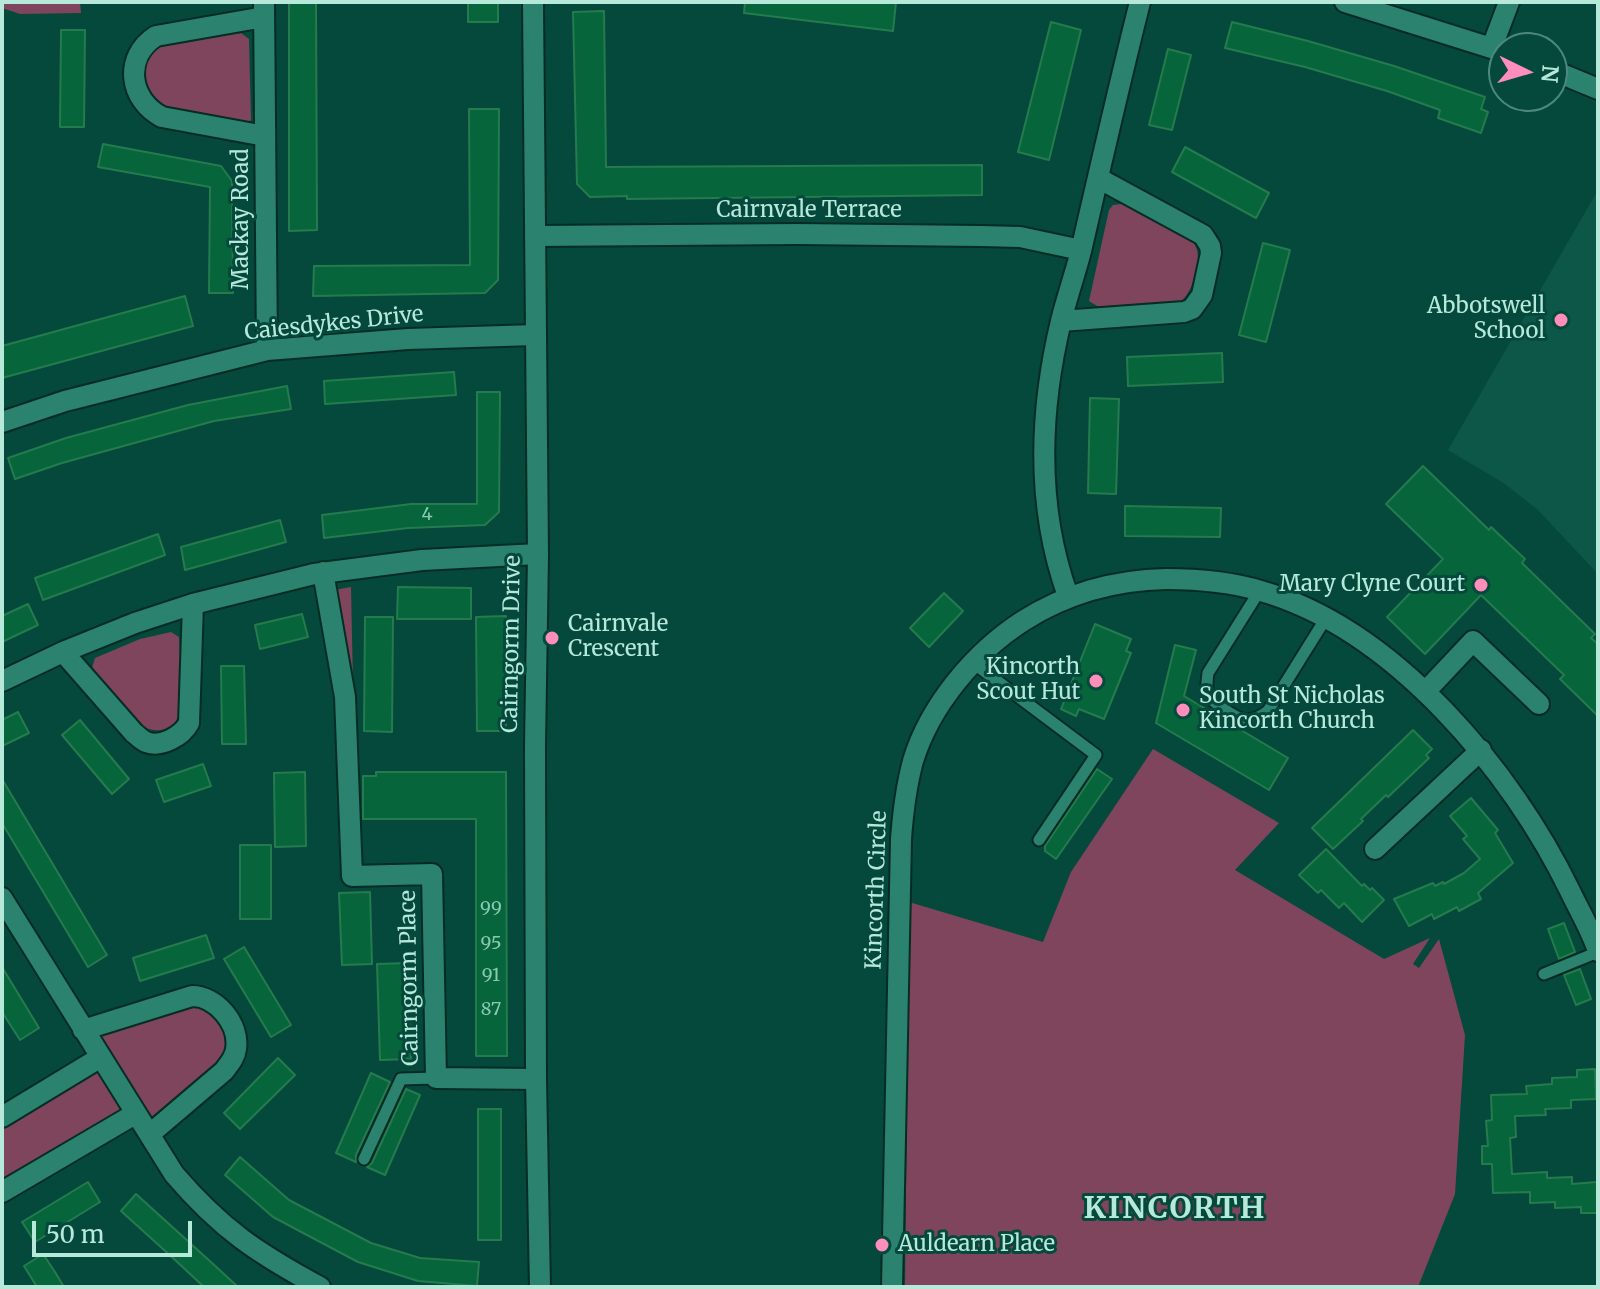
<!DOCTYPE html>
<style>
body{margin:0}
#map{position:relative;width:1600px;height:1289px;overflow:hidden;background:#05493c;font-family:Merriweather,serif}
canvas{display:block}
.frame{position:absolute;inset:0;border:4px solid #b7e9db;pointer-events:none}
.north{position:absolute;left:1488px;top:32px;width:80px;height:80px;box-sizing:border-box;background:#05493c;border:2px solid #4c897c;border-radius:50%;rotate:95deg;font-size:22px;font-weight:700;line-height:32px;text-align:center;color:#b7e9db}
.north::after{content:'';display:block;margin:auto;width:28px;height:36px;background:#ff8ebb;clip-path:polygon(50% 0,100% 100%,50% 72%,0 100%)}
.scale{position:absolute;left:32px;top:1221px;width:160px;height:36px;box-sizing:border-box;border:4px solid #b7e9db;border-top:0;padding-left:10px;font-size:24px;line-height:28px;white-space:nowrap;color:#b7e9db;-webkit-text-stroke:6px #05493c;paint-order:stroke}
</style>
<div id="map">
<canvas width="1600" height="1289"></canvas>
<div class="frame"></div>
<div class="north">N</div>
<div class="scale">50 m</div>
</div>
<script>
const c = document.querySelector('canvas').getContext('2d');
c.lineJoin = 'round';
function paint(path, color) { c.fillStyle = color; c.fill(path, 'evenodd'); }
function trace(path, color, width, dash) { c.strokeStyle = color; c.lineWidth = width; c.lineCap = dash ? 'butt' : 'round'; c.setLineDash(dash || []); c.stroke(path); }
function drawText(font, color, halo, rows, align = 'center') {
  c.font = font + ' Merriweather,serif'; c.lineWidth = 6; c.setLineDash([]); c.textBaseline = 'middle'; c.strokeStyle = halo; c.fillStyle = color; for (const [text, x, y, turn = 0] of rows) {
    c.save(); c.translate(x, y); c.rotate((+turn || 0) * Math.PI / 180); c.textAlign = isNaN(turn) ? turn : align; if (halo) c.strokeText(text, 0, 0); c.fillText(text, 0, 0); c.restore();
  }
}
const built = new Path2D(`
 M1598,190v384l-60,-64 -33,-26 -57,-34z`);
const green = new Path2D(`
 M2,2h78l1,11 -61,1 -18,-6z
 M241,33l8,6 2,81 -3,3 -87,-12 -22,-29 12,-33 10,-6z
 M1121,204l9,1 60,33c3,3 6,8 7,12 4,15 -6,48 -20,54l-75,5 -13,-8 20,-91 4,-5z
 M351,587l2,96 -2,1 -17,-94z
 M171,632l8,5 3,69 -8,20c-38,19 -62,-32 -82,-58l3,-10 45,-19z
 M1153,749l126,74 -44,47 149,89 46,-21 -17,26 6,4 20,-29 26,96 -10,159 -37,93h-513l4,-385 134,40 28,-70z
 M203,996l33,53 -86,85 -14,-19 -134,77v-75l98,-60 -17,-27z`);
const building = new Path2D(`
 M289,2h27l1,228 -28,1z
 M468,2h30v20h-30z
 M745,2h151l-3,29 -149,-18z
 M604,11l2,156 376,-2v30l-355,4v-3l-37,1 -13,-13 -4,-172z
 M1051,22l30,8 -32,130 -31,-8z
 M1232,22l76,19 86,25 91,31 -4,12 7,3 -7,21 -43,-15 2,-8 -53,-19 -82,-24 -80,-19z
 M61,30h24l-1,97h-24z
 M1168,49l23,6 -19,75 -23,-5z
 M469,109h30l-1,171 -13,13 -172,3 1,-30 156,-1z
 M103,144l118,22 11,15 1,112h-24l1,-106 -112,-20z
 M1185,147l84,46 -13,25 -84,-46z
 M1263,243l27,7 -24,92 -27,-7z
 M185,296l8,30 -191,52v-32z
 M1222,353l1,29 -95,4 -1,-29z
 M454,372l2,23 -131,9 -1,-23z
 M287,386l4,23 -77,12 -152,42 -47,16 -7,-21 58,-20 122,-33z
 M477,392h23l-1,120 -14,13 -77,3 -84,10 -2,-23 89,-11h66z
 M1090,398l29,1 -3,95 -28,-1z
 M1423,466l66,64 2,-3 34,32 -3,4 73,71 -4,4 7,6v72l-38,-37 4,-4 -83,-80 -56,59 -38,-37 56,-58 -57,-55z
 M1125,506l96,2 -1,29 -95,-1z
 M280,520l6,22 -101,28 -4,-23z
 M158,534l7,21 -122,45 -8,-22z
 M398,587l73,1v31h-74z
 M944,593l19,18 -34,36 -19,-19z
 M28,604l10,21 -36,17v-26z
 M302,614l6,23 -48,12 -5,-24z
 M506,616v115h-29l-1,-114z
 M365,617h28l-1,115 -28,-1z
 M1095,624l36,15 -5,12 5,2 -27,66 -25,-10 -3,7 -15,-7z
 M1175,645l21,5 -12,46 104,62 -19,32 -113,-67z
 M221,666h23l2,78h-24z
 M18,712l11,21 -27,13v-26z
 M80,720l49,59 -17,15 -50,-59z
 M1413,730l19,19 -6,6 3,3 -41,39 -2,-2 -25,24 2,2 -30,28 -21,-21z
 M203,764l8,22 -47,16 -8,-22z
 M1097,769l15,10 -56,80 -11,-8v-5z
 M305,772l1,74 -31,1 -1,-74z
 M376,772h130l1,284h-31v-237h-113v-43h13z
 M2,779l105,176 -19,12 -86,-144z
 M1471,798l27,32 -3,3 18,30 -35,30 3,6 -22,12 -2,-4 -23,12 -2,-5 -23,12 -15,-27 39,-16 2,3 8,-4 1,2 20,-11 16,-14 -17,-20 4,-3 -17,-20z
 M240,845h31v74h-31z
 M1326,849l36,37 2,-2 6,6 2,-2 12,12 -22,22 -18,-19 -5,5 -18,-18 -3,3 -19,-18z
 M370,892l2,72 -30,1 -3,-72z
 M1564,923l11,29 -16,7 -11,-30z
 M206,935l8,23 -74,23 -7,-23z
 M244,947l47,78 -20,12 -47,-78z
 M408,963l3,96 -31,1 -3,-96z
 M2,967l37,61 -19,12 -18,-28z
 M1580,969l11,30 -15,6 -12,-30z
 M278,1058l17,17 -55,54 -16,-16z
 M1595,1069l1,30 -25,1v8l-26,1 1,6 -31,1 1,21 -6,1 2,36 35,-2v6l25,-1v7l25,-2 1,31h-17v-6l-26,1v-6l-25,1v-11l-37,1 -1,-29h-10v-18h6l-2,-25 6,-1 -1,-25 36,-1 -1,-8 26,-2v-6l25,-1v-7z
 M371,1073l19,9 -34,73v7l-20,-9z
 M406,1089l14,6 -35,80 -18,-8 5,-4z
 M478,1109h23v131h-23z
 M240,1157l49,43 82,43 49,15 59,4 -2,24 -59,-5 -60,-19 -85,-45 -48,-42z
 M88,1182l12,20 -65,40 -13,-20z
 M136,1194l76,69 26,24h-34l-30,-28 -53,-48z
 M43,1254l12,18 9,15h-27l-13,-21z`);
const lane = new Path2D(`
 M1260,590l-52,83c-1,8 -3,19 3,26 0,1 10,7 10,8 19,13 27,19 47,4l58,-93
 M972,662l124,93 -57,85
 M1544,974l54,-22
 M364,1159l37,-80 35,-1`);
const street = new Path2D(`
 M264,2l3,348
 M264,17l-108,19c-33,21 -27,64 6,81l103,19
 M1492,47l17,-45
 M535,236l262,-2 184,2 39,1 61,13
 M1061,321l123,-9 8,-3 10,-14 9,-42 -1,-7 -7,-11 -105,-57
 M2,422l63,-21 202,-51 141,-11 127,-4
 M323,572l22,125 7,179 80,-2 4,204 100,1
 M1068,596c-32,-89 -29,-183 -7,-275 6,-24 14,-47 20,-70 19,-83 38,-166 59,-249
 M63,652l71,81c4,3 7,7 12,9 15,6 36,-6 43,-19l4,-119
 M2,681l61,-29 72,-29 58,-19 121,-30 108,-14 116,-6
 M1425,692l48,-51 66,63
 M1375,849l106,-99
 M2,898l172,276c47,55 83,79 146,113
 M83,1030l109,-34c24,0 48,28 44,53 -1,9 -7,15 -12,22l-74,63
 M2,1117l99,-60
 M2,1192l133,-78
 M892,1287l9,-448c2,-27 5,-52 12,-78 17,-56 62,-109 110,-140 44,-28 91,-41 143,-42 31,0 65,3 95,12 133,38 251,180 309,300 9,19 21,39 28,60`);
const secondary = new Path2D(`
 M533,2l5,552 -3,192 1,333 4,208
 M1345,2l159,50
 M1552,70l46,19`);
const markers = [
 [1561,320,8,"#ff8ebb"],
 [1481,585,8,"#ff8ebb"],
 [552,638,8,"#ff8ebb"],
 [1096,681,8,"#ff8ebb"],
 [1183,710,8,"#ff8ebb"],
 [882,1245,8,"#ff8ebb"]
];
const numberNames = [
 ["4",427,515],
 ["99",491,909],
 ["95",491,944],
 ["91",491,976],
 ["87",491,1010]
];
const streetNames = [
 ["Cairnvale Terrace",809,211],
 ["Mackay Road",242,219,-90],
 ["Caiesdykes Drive",334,324,-6],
 ["Cairngorm Drive",512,644,-89],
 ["Kincorth Circle",877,890,-88],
 ["Cairngorm Place",410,978,-91]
];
const poiNames = [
 ["Abbotswell",1545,307],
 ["School",1545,332],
 ["Mary Clyne Court",1465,585],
 ["Cairnvale",568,625,"left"],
 ["Crescent",568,650,"left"],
 ["Kincorth",1080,668],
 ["Scout Hut",1080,693],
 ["South St Nicholas",1199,697,"left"],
 ["Kincorth Church",1199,722,"left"],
 ["Auldearn Place",898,1245,"left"]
];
const districtNames = [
 ["KINCORTH",1175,1210]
];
paint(built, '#0d5749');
paint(green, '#7f455c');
paint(building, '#06653a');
trace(building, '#257b4d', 2);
trace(lane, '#062c24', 15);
trace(street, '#062c24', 24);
trace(secondary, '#062c24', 24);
trace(lane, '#2a826f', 11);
trace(street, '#2a826f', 20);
trace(secondary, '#2a826f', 20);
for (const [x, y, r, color] of markers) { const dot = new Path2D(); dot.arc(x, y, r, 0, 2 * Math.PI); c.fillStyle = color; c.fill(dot); trace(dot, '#05493c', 3); }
drawText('18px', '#8bc8b3', null, numberNames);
drawText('22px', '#b7e9db', '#05493c', streetNames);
drawText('22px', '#b7e9db', '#05493c', poiNames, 'right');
c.letterSpacing = '2px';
drawText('bold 30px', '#b7e9db', '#05493c', districtNames);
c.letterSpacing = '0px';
</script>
